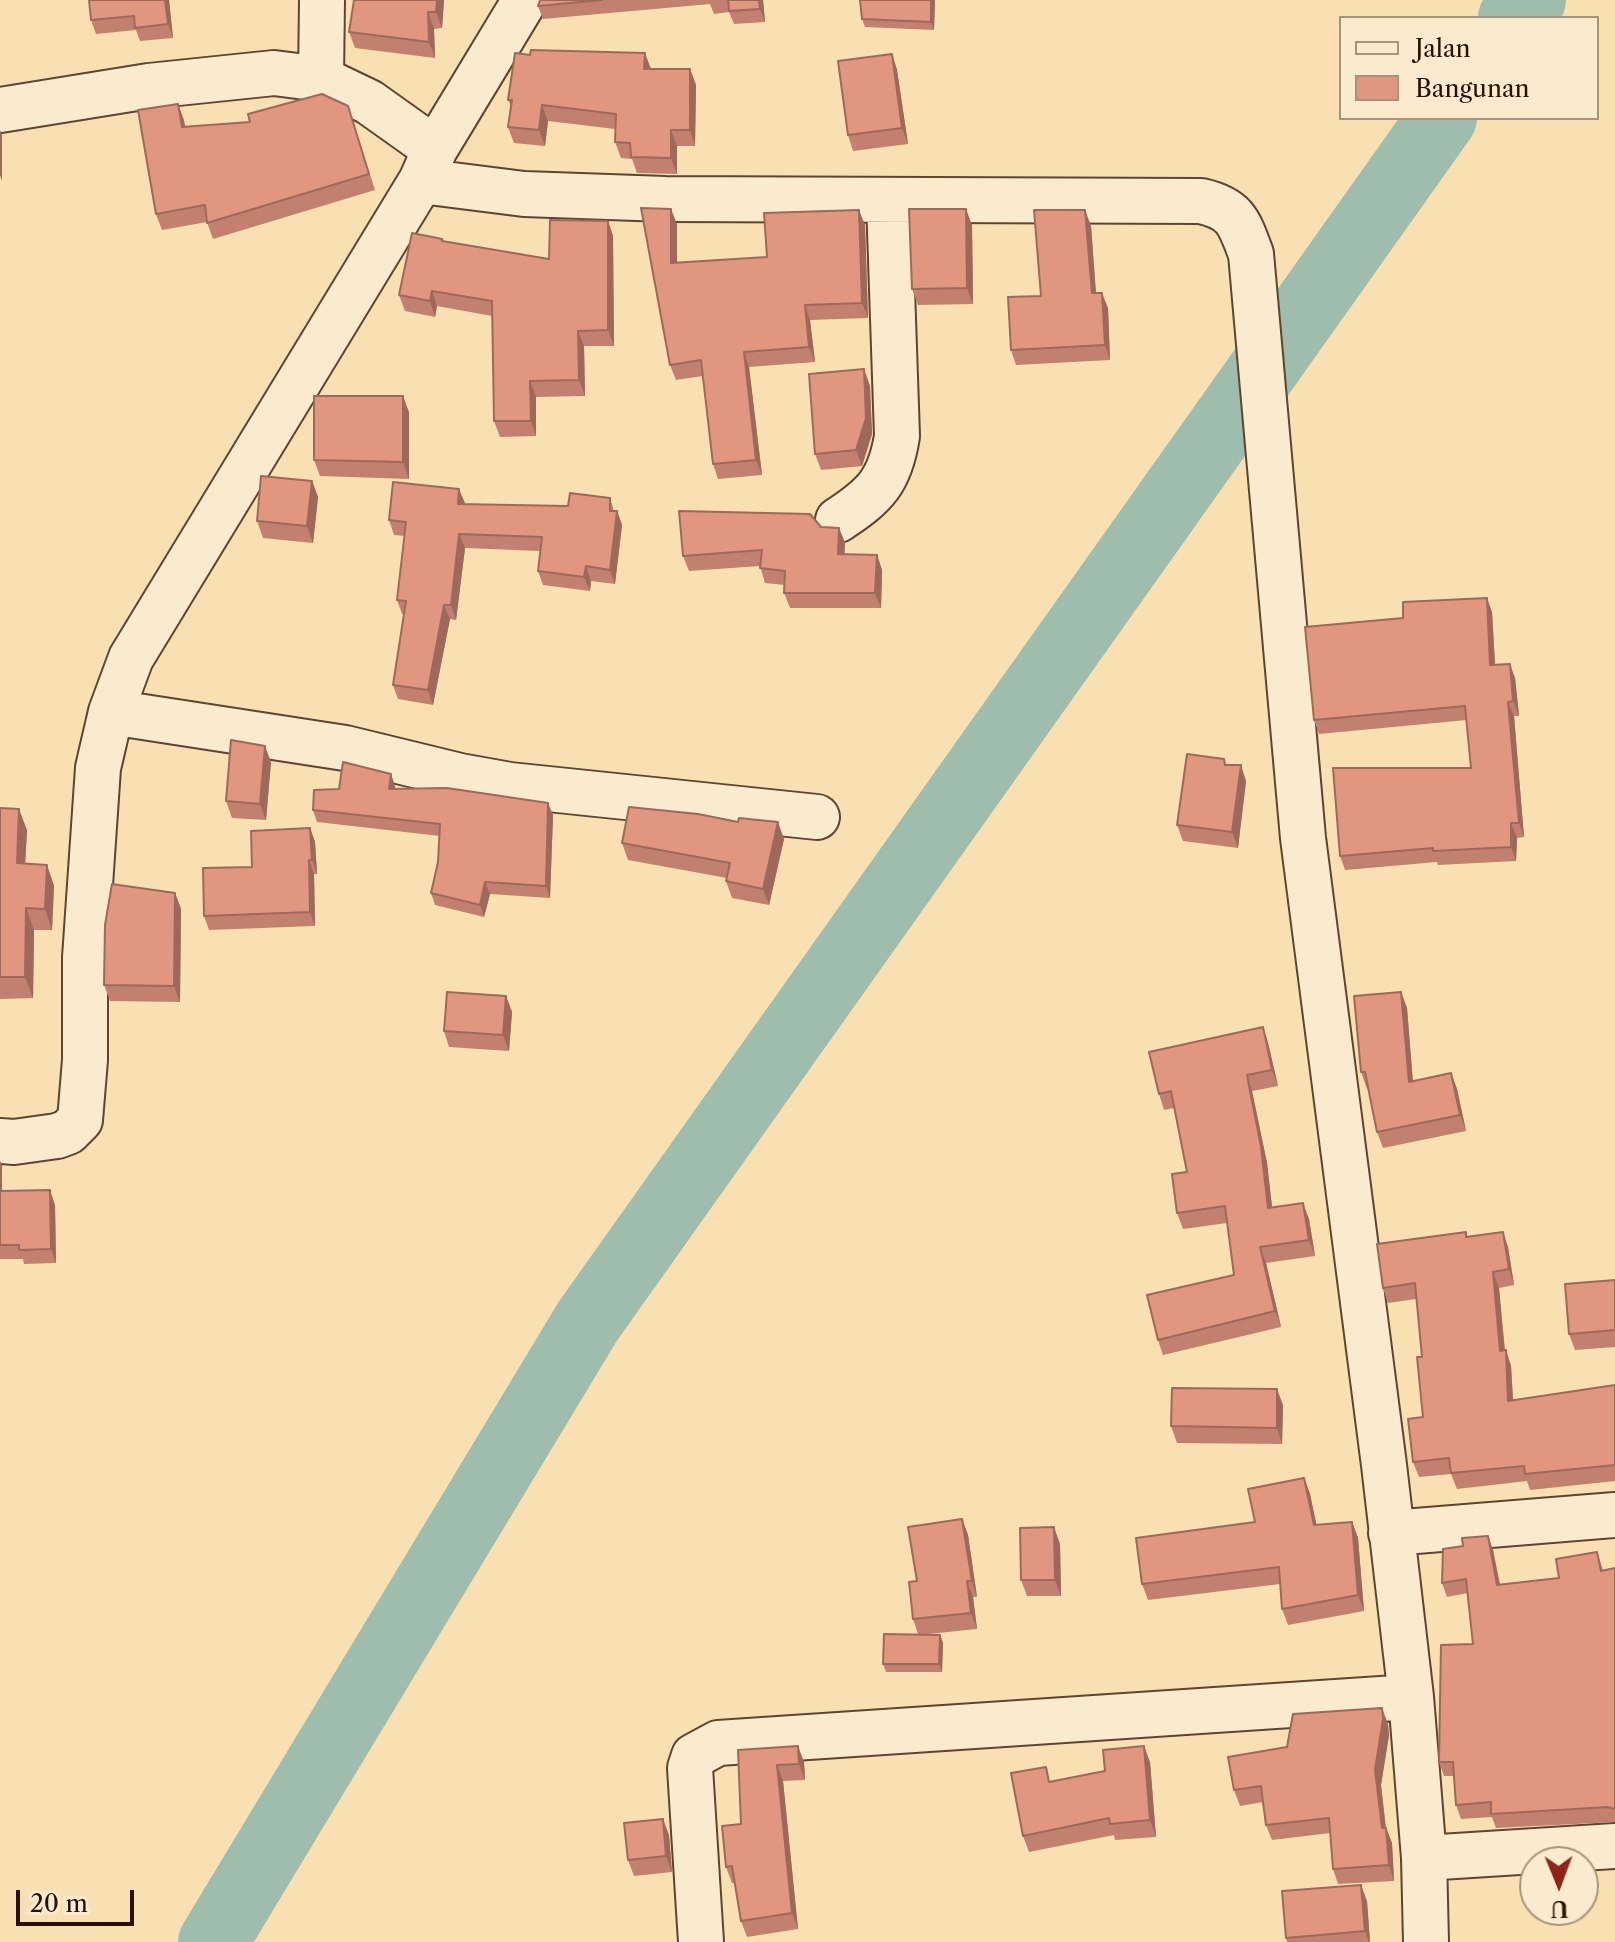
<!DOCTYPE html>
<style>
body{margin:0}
#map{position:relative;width:1615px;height:1942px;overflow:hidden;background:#f9e0b3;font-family:"Libre Caslon Text",serif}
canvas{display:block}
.legend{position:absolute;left:1339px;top:16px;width:260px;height:104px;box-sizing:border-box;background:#fbebce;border:2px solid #a7947e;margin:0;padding:10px 14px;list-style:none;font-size:24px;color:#291106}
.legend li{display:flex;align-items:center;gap:16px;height:40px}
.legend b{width:40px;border:2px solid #a7947e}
.north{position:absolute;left:1519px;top:1846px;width:80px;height:80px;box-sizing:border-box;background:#fbebce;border:2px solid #a7947e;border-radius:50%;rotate:179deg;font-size:22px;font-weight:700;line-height:32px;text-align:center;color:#291106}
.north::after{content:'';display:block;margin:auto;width:28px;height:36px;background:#8f2418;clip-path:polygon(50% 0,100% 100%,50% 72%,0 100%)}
.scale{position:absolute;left:16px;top:1890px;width:118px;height:36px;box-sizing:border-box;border:4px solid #291106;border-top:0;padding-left:10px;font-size:24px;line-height:28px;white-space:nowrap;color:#291106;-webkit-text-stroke:6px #fbebce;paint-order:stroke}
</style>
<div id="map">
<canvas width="1615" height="1942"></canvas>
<ul class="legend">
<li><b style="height:10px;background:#fbebce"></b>Jalan</li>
<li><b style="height:22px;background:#e19680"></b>Bangunan</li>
</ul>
<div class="north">U</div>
<div class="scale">20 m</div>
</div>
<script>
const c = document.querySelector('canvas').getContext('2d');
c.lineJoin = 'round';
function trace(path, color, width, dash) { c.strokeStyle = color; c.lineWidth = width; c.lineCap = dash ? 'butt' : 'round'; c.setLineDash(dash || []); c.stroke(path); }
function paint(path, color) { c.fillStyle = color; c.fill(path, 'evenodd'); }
const river = new Path2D(`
 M1513,18l18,-18
 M213,1942l375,-621 854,-1203`);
const minor = new Path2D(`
 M321,79l1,-79
 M0,110l149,-24 125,-13 47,6 48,23 66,47
 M421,181l103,13 141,5 536,2c35,8 38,21 50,53l52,584 81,627 27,232 13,161 2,84
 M838,520c37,-24 52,-39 59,-84l-8,-235
 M111,712l234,36 115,28 50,9 307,32
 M0,1141l14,1 43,-6 11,-4 12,-12 5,-60v-102l13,-190 13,-56 20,-54 290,-477 14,-32 90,-149
 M1391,1533l224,-18
 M1424,1858l191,-12
 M701,1942l-11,-174 4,-12 24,-13 693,-46`);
const wall = new Path2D(`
 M169,0l4,38 -33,3 -4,-11 -40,4 -5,-14z
 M354,0h90l-2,28 -8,1 1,29 -80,-10 -6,-16z
 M540,0h223l2,22 -31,2 -5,-12 -15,2 -4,-10 -167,15 -5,-13z
 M860,0h75l-1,30 -69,-3 -3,-8z
 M892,54l5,16 11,74 -55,7 -5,-16z
 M651,69h39l6,16 -1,61h-18v28l-40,-1 -5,-14 -11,-1 -6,-16v-13l-67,-8 -3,25 -31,-3 -6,-16 3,-21 -3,-6z
 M178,104l7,23 65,-5 98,-16 27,84 -162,49 -6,-17 -45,8 -6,-16z
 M608,221l5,15 1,110h-30l1,50 -49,1v39l-36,1 -6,-16 -2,-105 -55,-10 -2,11 -30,-6 -6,-16 44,-53 106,17z
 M677,224v39l90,-6 98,-32 3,93 -58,2 5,42 -66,5 13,108 -44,4 -5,-15 -10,-88 -27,4 -6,-15z
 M972,225l1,79 -55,1 -6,-16z
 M1091,226l5,67 12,15 2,52 -94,5 -5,-15 30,-54z
 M870,386l2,48 -10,32 -41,4 -6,-16z
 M409,412v67l-89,-3 -6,-16z
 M312,481l6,16 -5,46 -50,-5 -6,-17z
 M610,498l4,13h3l5,14 -7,59 -24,-3 -1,10 -47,-6 -5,-14 2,-20 -75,-3 -9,72 -6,-1 -17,86 -35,-6 -5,-14 11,-71h-2l-5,-14 8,-64 -11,-1 -5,-15 76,-16 103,2z
 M821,527l18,1 6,15 -1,11 33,1 5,15 -1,38h-91l-6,-15 1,-8 -20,-2 -5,-17 -71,5 -6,-15z
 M1492,612l3,53 20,13 4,38h-5l10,121 -7,1 -1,23 -78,4 -1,-3 -92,8 -5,-14 131,-88 -4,-48 -148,14 -5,-14z
 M1224,759l2,6 20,16 -8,67 -55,-7 -6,-16z
 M271,762l-5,58 -34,-2 -6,-17z
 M391,774l4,14 158,27 -3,83 -60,-4 -6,23 -49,-12 -4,-12 7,-31 2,-26 -123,-14 -4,-12 26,-21z
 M0,808l27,22 -2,34 22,1 7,21 -2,44h-18l-1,68 -33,1z
 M738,822l46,17 -15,66 -37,-7 -6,-17 1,-3 -99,-18 -6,-17z
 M310,828l5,14 2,32h-3l1,52 -106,4 -5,-14 48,-49z
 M175,893l6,16 -1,93 -70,-1 -6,-16z
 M1401,992l6,16 6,73 38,-8 6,16 9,42 -83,17 -6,-16 -9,-44 -1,1 -6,-17z
 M506,996l6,16 -3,39 -60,-4 -5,-16z
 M1263,1027l5,16 10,43 -26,5 15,72 5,44 37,12 6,37 -49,7 15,64 -118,28 -5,-15 76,-65 -7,-52 -44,6 -6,-16 10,-41 -13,-64 -10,2 -5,-16z
 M0,1161l2,5v25l53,14 1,58 -32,1 -1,-5h-23z
 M1467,1237l41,10 6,38 -15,3 6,62 6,16 2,34 102,-15v96l-85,9 -3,-9 -70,8 -6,-15 -32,3 -6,-15 10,-45 -1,-60 -6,-58 -28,4 -5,-15z
 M1615,1280v67l-40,3 -6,-16z
 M1283,1405l-1,39 -105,-1 -6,-17z
 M1304,1478l6,16 6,31 36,-3 6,16 6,73 -76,14 -6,-16 -2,-25 -132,16 -6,-16 113,-62z
 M962,1519l6,16 9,62h-4l4,32 -49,5 12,1 3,8 -1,29h-56l-3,-8 35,-30 -5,-15 4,-38z
 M1488,1536l5,14 7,34 59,-6 38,-26 6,18 12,-2v254l-119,6 -4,-11 -31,2 -5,-14 -2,-29h-10l-5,-14 34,-118 -5,-51 -21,4 -5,-14 21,-37z
 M1060,1544l1,52h-34l-6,-16z
 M1388,1724l1,11 -8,50 5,43 6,15 2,38 -56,3 -5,-15 -3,-36 -58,7 -6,-15 -3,-23 -23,4 -6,-16 53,-43z
 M738,1750l66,12 1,18 -22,1 15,148 -51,8 -6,-16 -6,-38h-3l-6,-16 15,-43z
 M1150,1762l6,75 -41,3 -1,-5 -85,17 -6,-16 28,-55z
 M669,1835l3,37 -38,4 -6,-16z
 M1367,1901l3,41h-83l-1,-4z`);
const shadedWall = new Path2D(`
 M165,0h4l4,38 -5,-14z
 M437,0h7l-2,28 -6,-16z
 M759,0h4l2,22 -5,-13z
 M931,0h4l-1,30 -3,-8z
 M428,12l6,17 1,29 -6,-16z
 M645,53l6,16h-7z
 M892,54l5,16 11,74 -6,-16z
 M690,69l6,16 -1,61 -5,-16z
 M178,104l6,16 4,23 -6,-16z
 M542,105l6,16 -3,25 -6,-16z
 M0,130l2,5v46l-2,-6z
 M671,130l6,16v28l-6,-16z
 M671,209l6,15v54l-6,-15z
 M966,209l6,16 1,79 -6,-16z
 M859,210l6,15 3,93 -6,-15z
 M1085,210l6,16 6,82 -5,-15z
 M608,221l5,15 1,110 -6,-16z
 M432,291l5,15 -2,11 -5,-16z
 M1102,293l6,15 2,52 -5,-15z
 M805,305l5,15 5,42 -6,-15z
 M578,331l6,15 1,50 -6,-16z
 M744,352l5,15 13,108 -6,-15z
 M864,369l6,17 2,48 -10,32 -6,-16z
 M530,381l6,16v39l-5,-15z
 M403,396l6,16v67l-6,-17z
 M312,481l6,16 -5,46 -6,-17z
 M459,489l6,14 -2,15 -5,-14z
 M617,511l5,14 -7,59 -5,-14z
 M839,528l6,15 -1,26 -6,-15z
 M459,534l6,14 -9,72 -5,-15z
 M877,555l5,15 -1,38 -6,-15z
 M586,566l5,15 -1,10 -6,-14z
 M1487,598l5,14 4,68 -6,-15z
 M444,605l6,14 -17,86 -5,-15z
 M1510,664l5,14 4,38 -6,-15z
 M1508,702l6,14 10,121 -5,-14z
 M265,746l6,16 -5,58 -6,-16z
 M1241,765l5,16 -8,67 -6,-16z
 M391,774l4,12 -2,15 -4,-12z
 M548,803l5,12 -3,83 -4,-12z
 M19,809l8,21 -3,55 -7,-22z
 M778,822l6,17 -15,66 -6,-16z
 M1511,823l6,15 -1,23 -5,-14z
 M310,828l5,14 2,32 -5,-14z
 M309,860l5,14 1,52 -5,-14z
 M47,865l7,21 -2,44 -7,-21z
 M485,882l5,12 -6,23 -4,-12z
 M175,893l6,16 -1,93 -6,-16z
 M26,908l8,22 -1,68 -8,-21z
 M1401,992l6,16 7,90 -5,-16z
 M506,996l6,16 -3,39 -6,-16z
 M1263,1027l5,16 10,43 -6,-16z
 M1451,1073l6,16 9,42 -6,-16z
 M1247,1075l5,16 15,72 7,61 -6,-16z
 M0,1161l2,5v40l-2,-6z
 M50,1190l5,15 1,58 -5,-14z
 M1303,1203l6,16 6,37 -6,-16z
 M1503,1232l5,15 6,38 -5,-16z
 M1260,1247l6,16 15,64 -6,-16z
 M1493,1272l6,16 7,78 -6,-15z
 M1506,1350l5,16 3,51 -6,-16z
 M1277,1389l6,16 -1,39 -5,-16z
 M1304,1478l6,16 10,47 -6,-16z
 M962,1519l6,16 9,62 -5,-16z
 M1352,1522l6,16 6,73 -6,-16z
 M1054,1527l6,17 1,52 -6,-16z
 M1488,1536l5,14 9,48 -5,-13z
 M967,1581l6,16 4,32 -6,-16z
 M940,1635l3,8 -1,29 -3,-8z
 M1382,1708l6,16 1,11 -8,50 6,55 -1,-12 6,15 2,38 -5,-16 -7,-37 -7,-58z
 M798,1746l6,16 1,18 -6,-16z
 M1144,1746l6,16 6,75 -6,-17z
 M777,1765l6,16 15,148 -6,-16z
 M663,1819l6,16 3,37 -6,-16z
 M1361,1885l6,16 3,41h-1l-4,-11z`);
const building = new Path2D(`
 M89,0h76l3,24 -33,4 -1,-12 -43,4z
 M354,0h83l-1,12h-8l1,30 -80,-10z
 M540,0h62l-64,6z
 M728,0h31l1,9 -31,2z
 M860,0h71v22l-69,-3z
 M531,50l114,3 -1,16h46v61h-19v28l-40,-1 -1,-14 -15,-1 1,-28 -74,-9 -3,25 -31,-3 4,-27h-4l7,-47 15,2z
 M892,54l10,74 -54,7 -10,-74z
 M322,94l26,12 21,68 -162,49 -2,-18 -49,9 -18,-104 40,-6 4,23 68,-5 -2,-8z
 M641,208l30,1v54l96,-6 -3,-44 95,-3 3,93 -57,2 4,42 -65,5 12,108 -43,4 -12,-104 -31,5z
 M909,209h57l1,79 -55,1z
 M1034,210h51l7,83h10l3,52 -94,5 -3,-53 33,-1z
 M550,220l58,1v109l-30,1 1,49 -49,1 1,40h-37l-2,-120 -60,-10 -2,10 -31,-6 13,-62 30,6v2l107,18z
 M864,369l2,49 -10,32 -41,4 -6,-80z
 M314,396h89v66l-89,-2z
 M261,476l51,5 -5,45 -50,-5z
 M393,482l66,7 -1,15 110,2 2,-13 40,5v13h7l-7,59 -24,-4 -2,11 -46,-6 4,-34 -83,-3 -8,71h-7l-16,85 -35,-5 13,-84 -9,-1 9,-78 -17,-2z
 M679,511l131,3 11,13 18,1 -1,26 39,1 -2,38h-91l1,-22 -25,-3 2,-18 -79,6z
 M1487,598l3,67 20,-1 3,37 -5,1 11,121h-8v24l-78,4v-3l-93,8 -7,-88h138l-6,-62 -151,14 -9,-93 98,-9v-16z
 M231,740l34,6 -5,58 -34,-3z
 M1187,754l37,5 1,6h16l-9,67 -55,-7z
 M343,762l48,12 -2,15 58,-1 101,15 -2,83 -61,-4 -5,23 -49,-12 7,-31 2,-38 -127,-14 1,-20 25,-1z
 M629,807l69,7 40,8 1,-4 39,4 -15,67 -37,-8 4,-18 -108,-20z
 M0,808l19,1 -2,54 30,2 -2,44 -19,-1 -1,69h-25z
 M310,828l2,32h-3l1,52 -106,4 -1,-48 49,-1 -1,-36z
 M112,884l63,9 -1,93 -70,-1 1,-60z
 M447,992l59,4 -3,39 -59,-4z
 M1401,992l8,90 42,-9 9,42 -83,17 -12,-60h-4l-7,-76z
 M1263,1027l9,43 -25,5 14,72 7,61 35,-5 6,37 -49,7 15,64 -117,29 -11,-45 87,-20 -9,-69 -48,7 -5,-39 15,-2 -16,-81 -12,3 -10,-42z
 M50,1190l1,59 -32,1v-5h-19v-54z
 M1466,1232v5l37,-5 6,37 -16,3 7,79 6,-1 2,51 107,-16v80l-90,9 -1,-8 -73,7 -2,-15 -36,4 -5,-43 15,-2 -6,-60h5l-7,-74 -32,5 -6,-44z
 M1615,1280v50l-46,4 -4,-50z
 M1172,1388l105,1v39l-106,-2z
 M1304,1478l10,47 38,-3 6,73 -76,14 -3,-42 -137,17 -6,-46 119,-16 -7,-33z
 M962,1519l10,62h-5l4,32 -58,6 -4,-37 8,-1 -9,-54z
 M1054,1527l1,53h-34l-1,-52z
 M1488,1536l9,49 62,-7 -3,-19 41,-7 4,19 14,-3v241l-7,-2 -117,7v-12l-35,3 -3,-43h-14l2,-117 32,-1 -7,-65 -24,4 1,-34 20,-3 -1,-8z
 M884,1634l56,1 -1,29h-56z
 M1382,1708l1,11 -8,51 7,58h4l3,37 -56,4 -4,-51 -63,7 -5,-39 -27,4 -6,-33 59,-10 6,-33z
 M798,1746l1,18 -22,1 15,148 -51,8 -9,-55 -6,1 -4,-41 19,-2 -3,-74z
 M1144,1746l6,74 -40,4 -1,-6 -86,18 -12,-63 35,-6 3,15 56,-11 -2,-21z
 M663,1819l3,37 -38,4 -4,-37z
 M1361,1885l4,46 -79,7 -4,-47z`);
trace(river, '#9ebdac', 70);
trace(minor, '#5d4531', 48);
trace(minor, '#fbebce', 44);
paint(wall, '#c2816e');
paint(shadedWall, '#9e695a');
paint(building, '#e19680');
trace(building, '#9e695a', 2);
</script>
